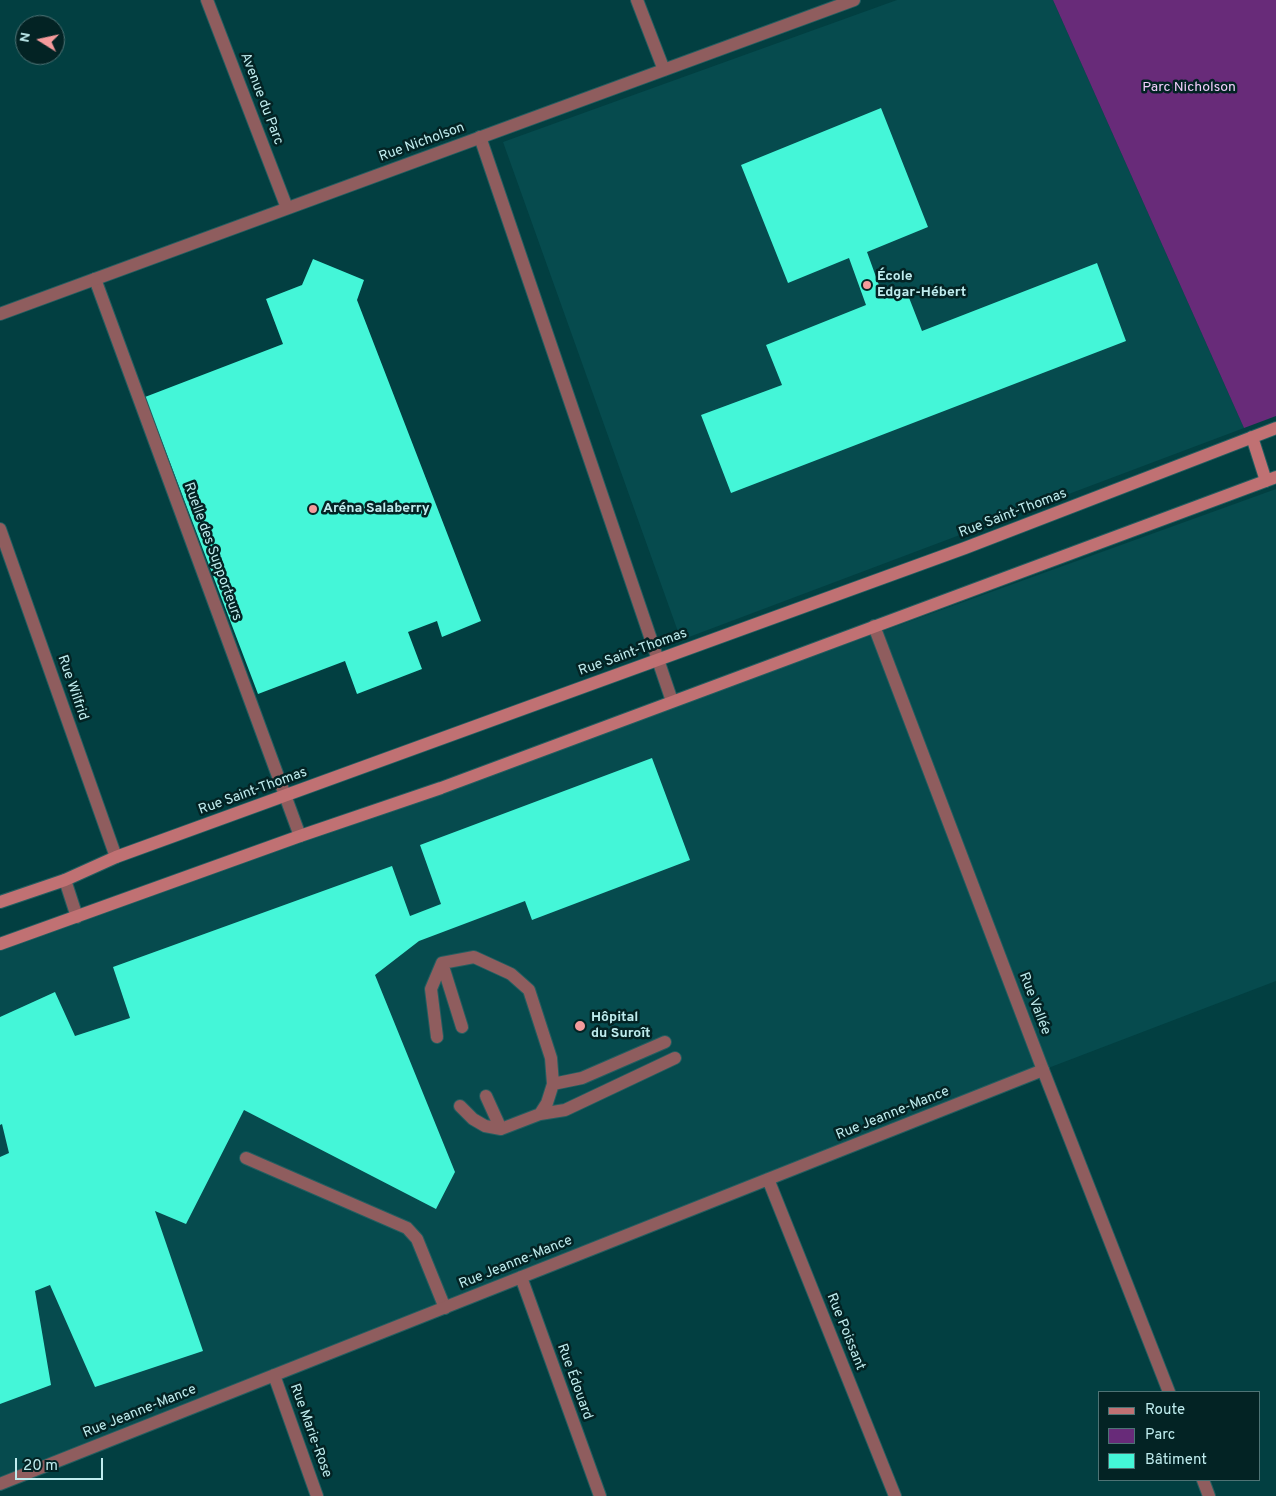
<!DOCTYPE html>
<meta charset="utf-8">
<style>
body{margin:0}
#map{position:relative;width:1276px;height:1496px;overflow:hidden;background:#023f41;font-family:Overpass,sans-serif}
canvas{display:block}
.legend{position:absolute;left:1098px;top:1391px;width:162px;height:90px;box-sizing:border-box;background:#032324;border:1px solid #4e7375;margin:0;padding:6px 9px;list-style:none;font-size:15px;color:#bfecee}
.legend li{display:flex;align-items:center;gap:10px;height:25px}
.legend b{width:25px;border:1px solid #4e7375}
.north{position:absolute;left:15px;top:15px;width:50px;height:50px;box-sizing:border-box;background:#032324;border:1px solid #4e7375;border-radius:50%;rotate:280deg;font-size:14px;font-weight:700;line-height:20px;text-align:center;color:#bfecee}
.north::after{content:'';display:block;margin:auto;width:18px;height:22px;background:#f59b9c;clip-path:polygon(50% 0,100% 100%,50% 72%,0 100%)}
.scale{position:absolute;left:15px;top:1458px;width:88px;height:22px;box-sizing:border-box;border:2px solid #bfecee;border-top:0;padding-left:6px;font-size:15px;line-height:18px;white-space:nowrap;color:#bfecee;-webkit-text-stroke:4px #032324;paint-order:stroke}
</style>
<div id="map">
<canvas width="1276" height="1496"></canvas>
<ul class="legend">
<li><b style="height:6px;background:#c07173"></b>Route</li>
<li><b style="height:14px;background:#682b79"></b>Parc</li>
<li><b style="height:14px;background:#44f6d8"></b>Bâtiment</li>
</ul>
<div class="north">N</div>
<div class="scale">20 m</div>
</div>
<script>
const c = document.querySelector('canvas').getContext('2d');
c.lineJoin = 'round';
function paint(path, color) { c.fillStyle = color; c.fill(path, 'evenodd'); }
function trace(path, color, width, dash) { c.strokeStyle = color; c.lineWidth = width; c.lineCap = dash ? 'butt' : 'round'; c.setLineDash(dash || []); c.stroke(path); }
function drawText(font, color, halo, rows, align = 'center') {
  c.font = font + ' Overpass,sans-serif'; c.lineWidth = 5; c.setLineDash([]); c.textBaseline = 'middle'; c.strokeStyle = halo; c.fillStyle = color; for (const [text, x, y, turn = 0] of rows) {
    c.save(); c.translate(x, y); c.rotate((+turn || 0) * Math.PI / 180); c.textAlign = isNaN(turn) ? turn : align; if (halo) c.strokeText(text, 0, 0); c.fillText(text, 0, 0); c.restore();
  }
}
const built = new Path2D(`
 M897,0h156l191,428 -563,212 -178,-498z
 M1276,489v492l-233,89 -1043,414v-534z`);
const green = new Path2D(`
 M1053,0h223v416l-32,12z`);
const building = new Path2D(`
 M881,108l47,119 -61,25 17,47 22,-9 16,41 175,-68 29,78 -395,152 -30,-78 81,-30 -16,-40 100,-40 -17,-47 -61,25 -47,-118z
 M313,259l51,21 -7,20 124,321 -39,16 -5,-16 -29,11 14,37 -65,25 -12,-33 -87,33 -113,-297 138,-53 -17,-45 36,-14z
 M652,758l38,102 -158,60 -7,-19 -106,40 -44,34 80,197 -19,37 -192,-99 -58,114 -31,-13 48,140 -108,36 -45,-102 -15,6 16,94 -51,19v-247l9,-4 -7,-29 -2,1v-108l55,-25 20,44 55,-18 -17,-51 279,-101 18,50 31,-12 -21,-59z`);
const lane = new Path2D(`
 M480,137l192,564
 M95,279l205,557
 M874,626l169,444
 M65,880l12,37
 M442,963l32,-6 37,17 18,16 22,68 2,26 -6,19 -7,11 -39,15 -16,-3 -12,-7 -13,-13
 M442,963l20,64
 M437,1037l-6,-48 11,-26
 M553,1084l29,-6 83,-36
 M486,1096l15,33
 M540,1114l25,-4 110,-52
 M246,1158l161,70 10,11 28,69`);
const street = new Path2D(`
 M207,0l80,208
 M637,0l27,70
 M0,314l854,-314
 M0,529l116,328
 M768,1179l127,317
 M521,1277l79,219
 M274,1375l43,121
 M1203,1480l6,16
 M0,1484l1043,-414 126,322`);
const secondary = new Path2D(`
 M1252,437l14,44
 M0,902l65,-22 51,-23 849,-309 311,-120
 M0,944l300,-108 141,-48 835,-311`);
const markers = [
 [867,285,5,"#f59b9c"],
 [313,509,5,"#f59b9c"],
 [580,1026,6,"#f59b9c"]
];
const parkNames = [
 ["Parc Nicholson",1189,88]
];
const streetNames = [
 ["Avenue du Parc",261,99,69],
 ["Rue Nicholson",422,143,-20],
 ["Rue Saint-Thomas",1013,514,-21],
 ["Ruelle des Supporteurs",212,552,70],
 ["Rue Saint-Thomas",633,653,-20],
 ["Rue Wilfrid",72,688,71],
 ["Rue Saint-Thomas",253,792,-20],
 ["Rue Vallée",1034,1004,69],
 ["Rue Jeanne-Mance",893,1114,-22],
 ["Rue Jeanne-Mance",516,1263,-22],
 ["Rue Poissant",845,1332,68],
 ["Rue Édouard",574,1382,70],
 ["Rue Jeanne-Mance",140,1412,-22],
 ["Rue Marie-Rose",310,1431,70]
];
const poiNames = [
 ["École",877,277],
 ["Edgar-Hébert",877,293],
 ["Aréna Salaberry",323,509],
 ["Hôpital",591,1018],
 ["du Suroît",591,1034]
];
paint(built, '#064b4e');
paint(green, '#682b79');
paint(building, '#44f6d8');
trace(lane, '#245e60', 14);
trace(street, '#245e60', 14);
trace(secondary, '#245e60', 14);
trace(lane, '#8f5d5e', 12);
trace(street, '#8f5d5e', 12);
trace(secondary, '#c07173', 12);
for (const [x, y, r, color] of markers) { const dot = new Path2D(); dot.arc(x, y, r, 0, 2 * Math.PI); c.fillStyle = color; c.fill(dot); trace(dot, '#032324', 2); }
drawText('14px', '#f2cffc', '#032324', parkNames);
drawText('14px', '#bfecee', '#032324', streetNames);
drawText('bold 14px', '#bfecee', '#032324', poiNames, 'left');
</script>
